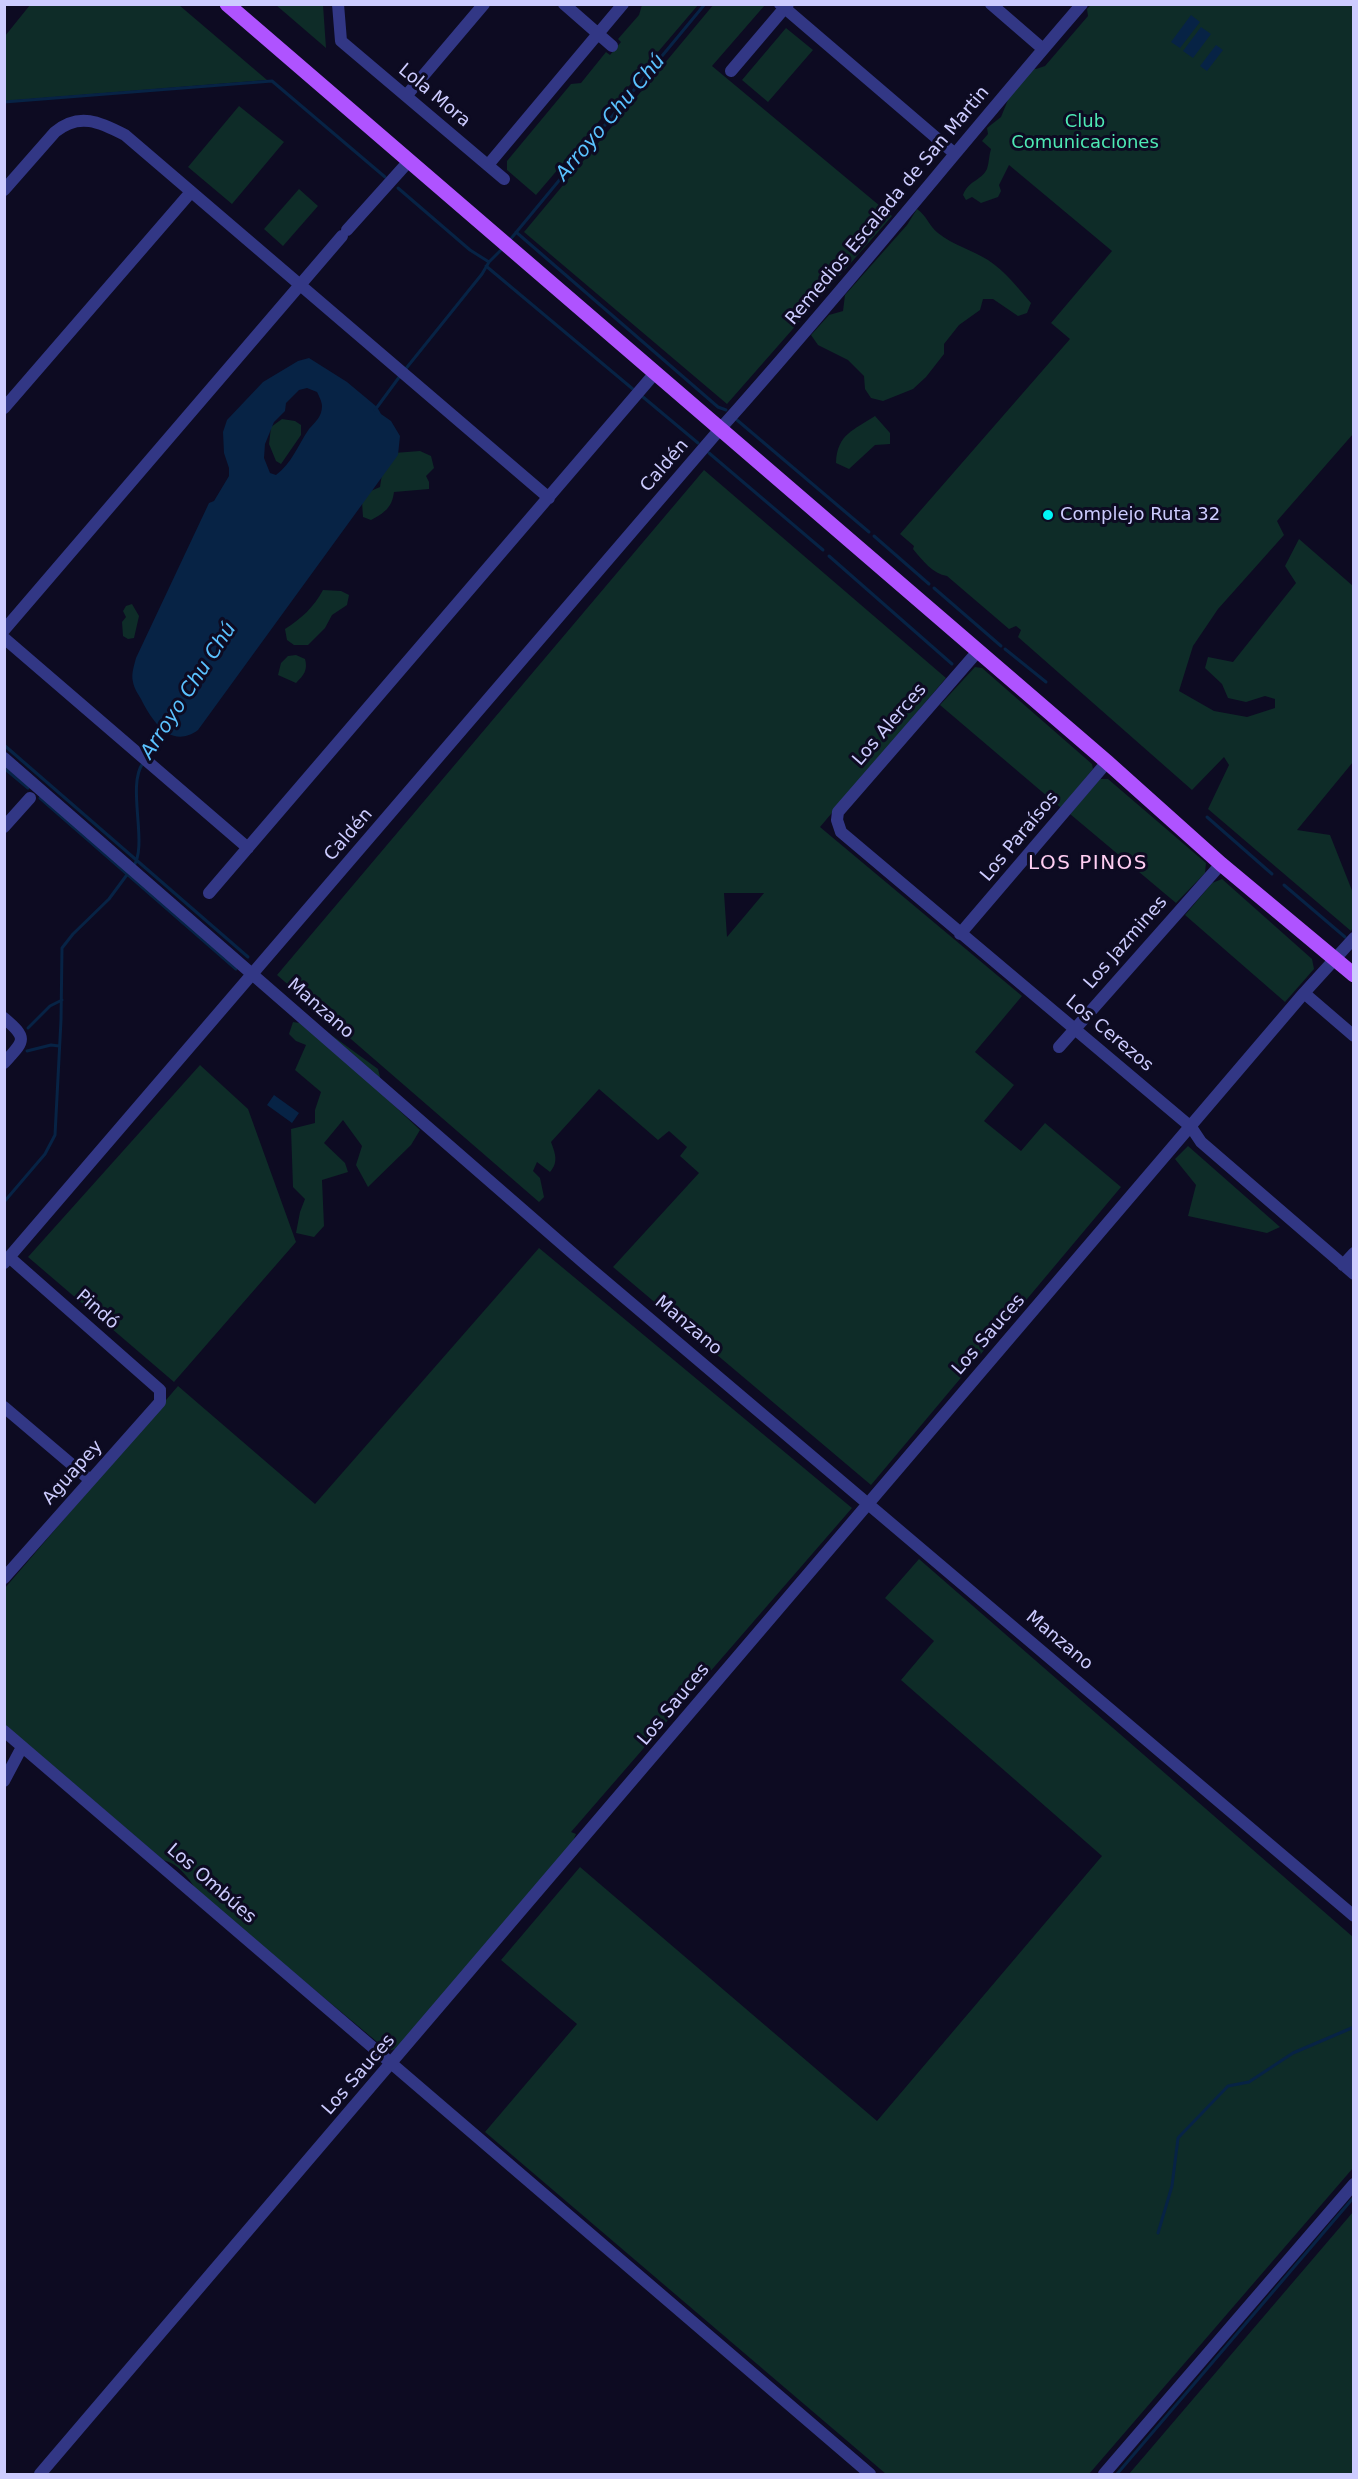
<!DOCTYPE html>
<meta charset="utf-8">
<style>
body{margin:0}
#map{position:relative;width:1358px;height:2479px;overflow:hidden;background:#0d0b22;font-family:"DejaVu Sans",sans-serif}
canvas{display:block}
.frame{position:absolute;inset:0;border:6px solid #cdccff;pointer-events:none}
</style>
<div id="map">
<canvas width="1358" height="2479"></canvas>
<div class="frame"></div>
</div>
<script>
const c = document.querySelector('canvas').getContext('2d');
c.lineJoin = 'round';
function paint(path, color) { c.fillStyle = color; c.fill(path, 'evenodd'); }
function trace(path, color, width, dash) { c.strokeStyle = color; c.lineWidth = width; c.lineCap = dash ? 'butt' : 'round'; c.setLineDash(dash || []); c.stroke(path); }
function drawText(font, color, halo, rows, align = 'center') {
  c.font = font + ' "DejaVu Sans",sans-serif'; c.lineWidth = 6; c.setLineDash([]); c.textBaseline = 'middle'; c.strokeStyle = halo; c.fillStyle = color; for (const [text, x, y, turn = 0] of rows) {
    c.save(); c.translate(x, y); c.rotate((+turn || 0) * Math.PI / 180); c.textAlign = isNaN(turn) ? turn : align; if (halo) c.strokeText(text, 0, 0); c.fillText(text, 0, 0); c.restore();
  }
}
const green = new Path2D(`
 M714,4l51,1 -53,61 180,150 -165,188 -203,-172z
 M30,5h149l88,75 -262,21v-65z
 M276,5h47l3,43z
 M642,5h56l-162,190 -29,-25v-9l64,-77 10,-1 25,-31 4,3 11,-13 -3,-3 21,-24z
 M1091,5h262v429l-76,87 7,14 -66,74 -25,37 -14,45 35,20 33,6 28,-9v-9l-10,-3 -19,6 -18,-4 -6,-14 -17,-16 3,-11 25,5 63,-79 -11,-17 14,-27 54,47v176l-56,68 33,5 23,58v34l-2,4 -143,-122 21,-44 -5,-8 -32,33 -174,-153 3,-7 -5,-4 -7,3 -62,-53c-14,-2 -25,-16 -34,-27l1,-3 -14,-12 170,-195 -19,-16 61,-72 -103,-86 -10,20 2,6 -3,6 -17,6 -9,-6 -6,3 -3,-5c6,-15 18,-14 24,-26 2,-6 2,-14 4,-20l-9,-8 6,-7 -1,-6 14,-11 11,-27 16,-24 8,3 9,-3 43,-50 -1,-7z
 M786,28l27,22 -45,52 -26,-22z
 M239,106l45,36 -52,62 -44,-37z
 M299,189l19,17 -35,40 -19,-17z
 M917,209c10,7 12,17 21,24 15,12 34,17 50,27 17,11 30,28 43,43l-4,10 -9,3 -25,-17h-10l-3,11 -21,15 -15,19v10l-18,23 -13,12 -30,12 -12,-3 -6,-9 -1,-13 -16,-16 -30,-15 -7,-10 18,-20 14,-4 2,-16 62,-70z
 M875,416l15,17v11l-15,1 -26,24 -13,-6c1,-29 18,-33 39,-47z
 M282,419l13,2 6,4v10l-20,29 -5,-3 -7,-17 2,-17z
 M420,451l11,5 3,12 -8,8 3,6v7l-35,3c-2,16 -10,21 -23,28l-8,-3 -1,-15 4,-9 14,-6 2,-13 12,-21z
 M704,470l242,208 -126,149 202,169 -47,56 39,33 -30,36 37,30 24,-28 76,64 -250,298 -258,-218 86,-94 -19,-17 7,-9 -18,-16 -11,9 -59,-51 -48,53c4,11 8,20 -1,30l-13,-10 -4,9 7,7 4,19 -5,5 -262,-227zM724,893h40l-37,44z
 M323,590l18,1 8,4 -2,10 -15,10 -7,13 -17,17h-14l-7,-5 -2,-11c17,-11 28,-21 38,-39z
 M132,604l7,12 -5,22 -6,1 -5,-3 -1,-14 4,-5 -3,-6 3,-5z
 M296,655l9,4c3,11 -1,16 -9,24l-18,-8 3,-12 7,-7z
 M975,667l7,1 110,96 1,5 -32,39 -121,-103z
 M1100,779h8l98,84 -1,10 -29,30 -106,-89z
 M1222,879l90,80 2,10 -29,33 -100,-87 27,-32z
 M293,1022l26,4 59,43 7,28 35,33 -9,15 -43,42 -12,-22 6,-19 -19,-26 -19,23 21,20 3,9 -26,8 2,46 -10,11 -18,-4 4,-21 5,-13 -12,-12 -2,-58 24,-6v-13l6,-18 -26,-22 11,-25 -10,-4 -7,-7z
 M200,1065l48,44 48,133 -122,140 -146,-125z
 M1188,1146l92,81 -13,6 -79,-17 8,-31 -21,-26z
 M539,1248l313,260 -281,324 5,2 -7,17 -167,196 -14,4 -191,-159c-7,-13 -18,-28 -34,-32l-158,-135v-137l173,-202 137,118z
 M919,1559l434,378v231l-264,306h-203l-401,-342 92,-108 -76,-64 79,-93 297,254 225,-265 -201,-176 33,-39 -49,-43z
 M1353,2212v262h-224z`);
const water = new Path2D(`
 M1191,15l9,7 -20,26 -9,-6z
 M1201,27l10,7 -18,24 -10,-7z
 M1216,45l7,5 -16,21 -7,-5z
 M309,358l38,24 30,25 4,7 10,7 9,15 -2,19 -200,275c-27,20 -46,-9 -57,-31 -3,-5 -7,-11 -8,-17 -2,-8 1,-16 3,-24l73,-155 5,-2 15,-25v-8l-5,-15 -1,-21 4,-12 36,-38 35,-21zM307,388l10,4c2,4 5,10 5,14 0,11 -7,16 -13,23 -11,16 -17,34 -33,46l-6,-2 -6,-15 1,-14 9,-22 11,-11 1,-8 13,-13z
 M274,1095l25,18 -7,10 -25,-18z`);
const stream = new Path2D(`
 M4,102l268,-21 113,96
 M398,188l72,62 19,12
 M516,232l202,175 8,3
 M509,241l196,-237
 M486,266l148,124
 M404,371l78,-97 7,-12 14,-14
 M643,397l55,46
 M375,410l25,-34
 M737,420l132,112
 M709,453l114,97
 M874,536l55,48
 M829,556l123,108
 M934,588l67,58
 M1005,649l41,33
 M4,745l244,212
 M147,758l5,-5 11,-26
 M4,768l24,20
 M40,798l196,171
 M1207,817l65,57
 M133,867c16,-21 -7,-81 10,-104
 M1284,885l61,52
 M28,1028l22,-22 12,-6
 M27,1051l24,-6 8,1
 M4,1202l41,-48 10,-19 6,-115 1,-72 11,-14 36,-35 20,-27
 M1158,2233l14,-47 6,-48 50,-52 21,-4 44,-29 61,-26
 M1117,2474l237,-277`);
const minor = new Path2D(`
 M338,4l3,37 163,138
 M564,4l48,42
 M780,4l174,149
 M991,4l52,45
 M731,71l57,-67
 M406,96l78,-92
 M488,165l135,-161
 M4,190l51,-58c24,-20 45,-10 70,3l424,363
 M347,230l62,-69
 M4,408l187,-216
 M4,630l338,-394
 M4,638l244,210
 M978,651l-140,161 -1,8 4,12 350,295 10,15 153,132
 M4,758l581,506 769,652
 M4,827l26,-29
 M209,893l446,-520
 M960,934l147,-172
 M1304,993l50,43
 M4,1018c25,21 20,23 0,45
 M1059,1047l162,-183
 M4,1263l716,-834c124,-138 240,-284 362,-425
 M1343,1265l11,-12
 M4,1407l86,73
 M4,1578l156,-176v-12l-151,-133
 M4,1731l866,743
 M4,1781l18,-34
 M40,2474l1264,-1481 50,-55
 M1104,2474l250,-290`);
const major = new Path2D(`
 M227,4l880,758 114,102 133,111`);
const markers = [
 [1048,515,6,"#00f5f7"]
];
const streetNames = [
 ["Lola Mora",434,96,40],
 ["Remedios Escalada de San Martin",888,206,-50],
 ["Caldén",665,466,-49],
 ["Los Alerces",890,725,-49],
 ["Caldén",349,835,-49],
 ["Los Paraísos",1020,837,-50],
 ["Los Jazmines",1126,943,-49],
 ["Manzano",320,1009,41],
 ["Los Cerezos",1109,1034,40],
 ["Pindó",97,1310,41],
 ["Manzano",688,1326,40],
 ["Los Sauces",989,1335,-49],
 ["Aguapey",73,1473,-48],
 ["Manzano",1059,1641,40],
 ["Los Sauces",674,1705,-50],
 ["Los Ombúes",211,1884,41],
 ["Los Sauces",359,2075,-49]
];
const parkNames = [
 ["Club",1085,122],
 ["Comunicaciones",1085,143]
];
const poiNames = [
 ["Complejo Ruta 32",1060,515]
];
const waterNames = [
 ["Arroyo Chu Chú",611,118,-50],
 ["Arroyo Chu Chú",189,691,-57]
];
const neighbourhoodNames = [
 ["LOS PINOS",1088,864]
];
paint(green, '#0e2c28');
paint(water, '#072345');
trace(stream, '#072345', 3);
trace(minor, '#323785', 12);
trace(major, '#af53ff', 15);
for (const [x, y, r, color] of markers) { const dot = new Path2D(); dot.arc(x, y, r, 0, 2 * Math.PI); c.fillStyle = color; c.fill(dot); trace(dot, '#0d0b22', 2); }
drawText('18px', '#cdccff', '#0d0b22', streetNames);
drawText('18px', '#4ee9b4', '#0d0b22', parkNames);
drawText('18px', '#cdccff', '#0d0b22', poiNames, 'left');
drawText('italic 20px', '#5ac2ff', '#0d0b22', waterNames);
c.letterSpacing = '1.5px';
drawText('20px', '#ffcef2', '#0d0b22', neighbourhoodNames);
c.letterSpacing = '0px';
</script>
